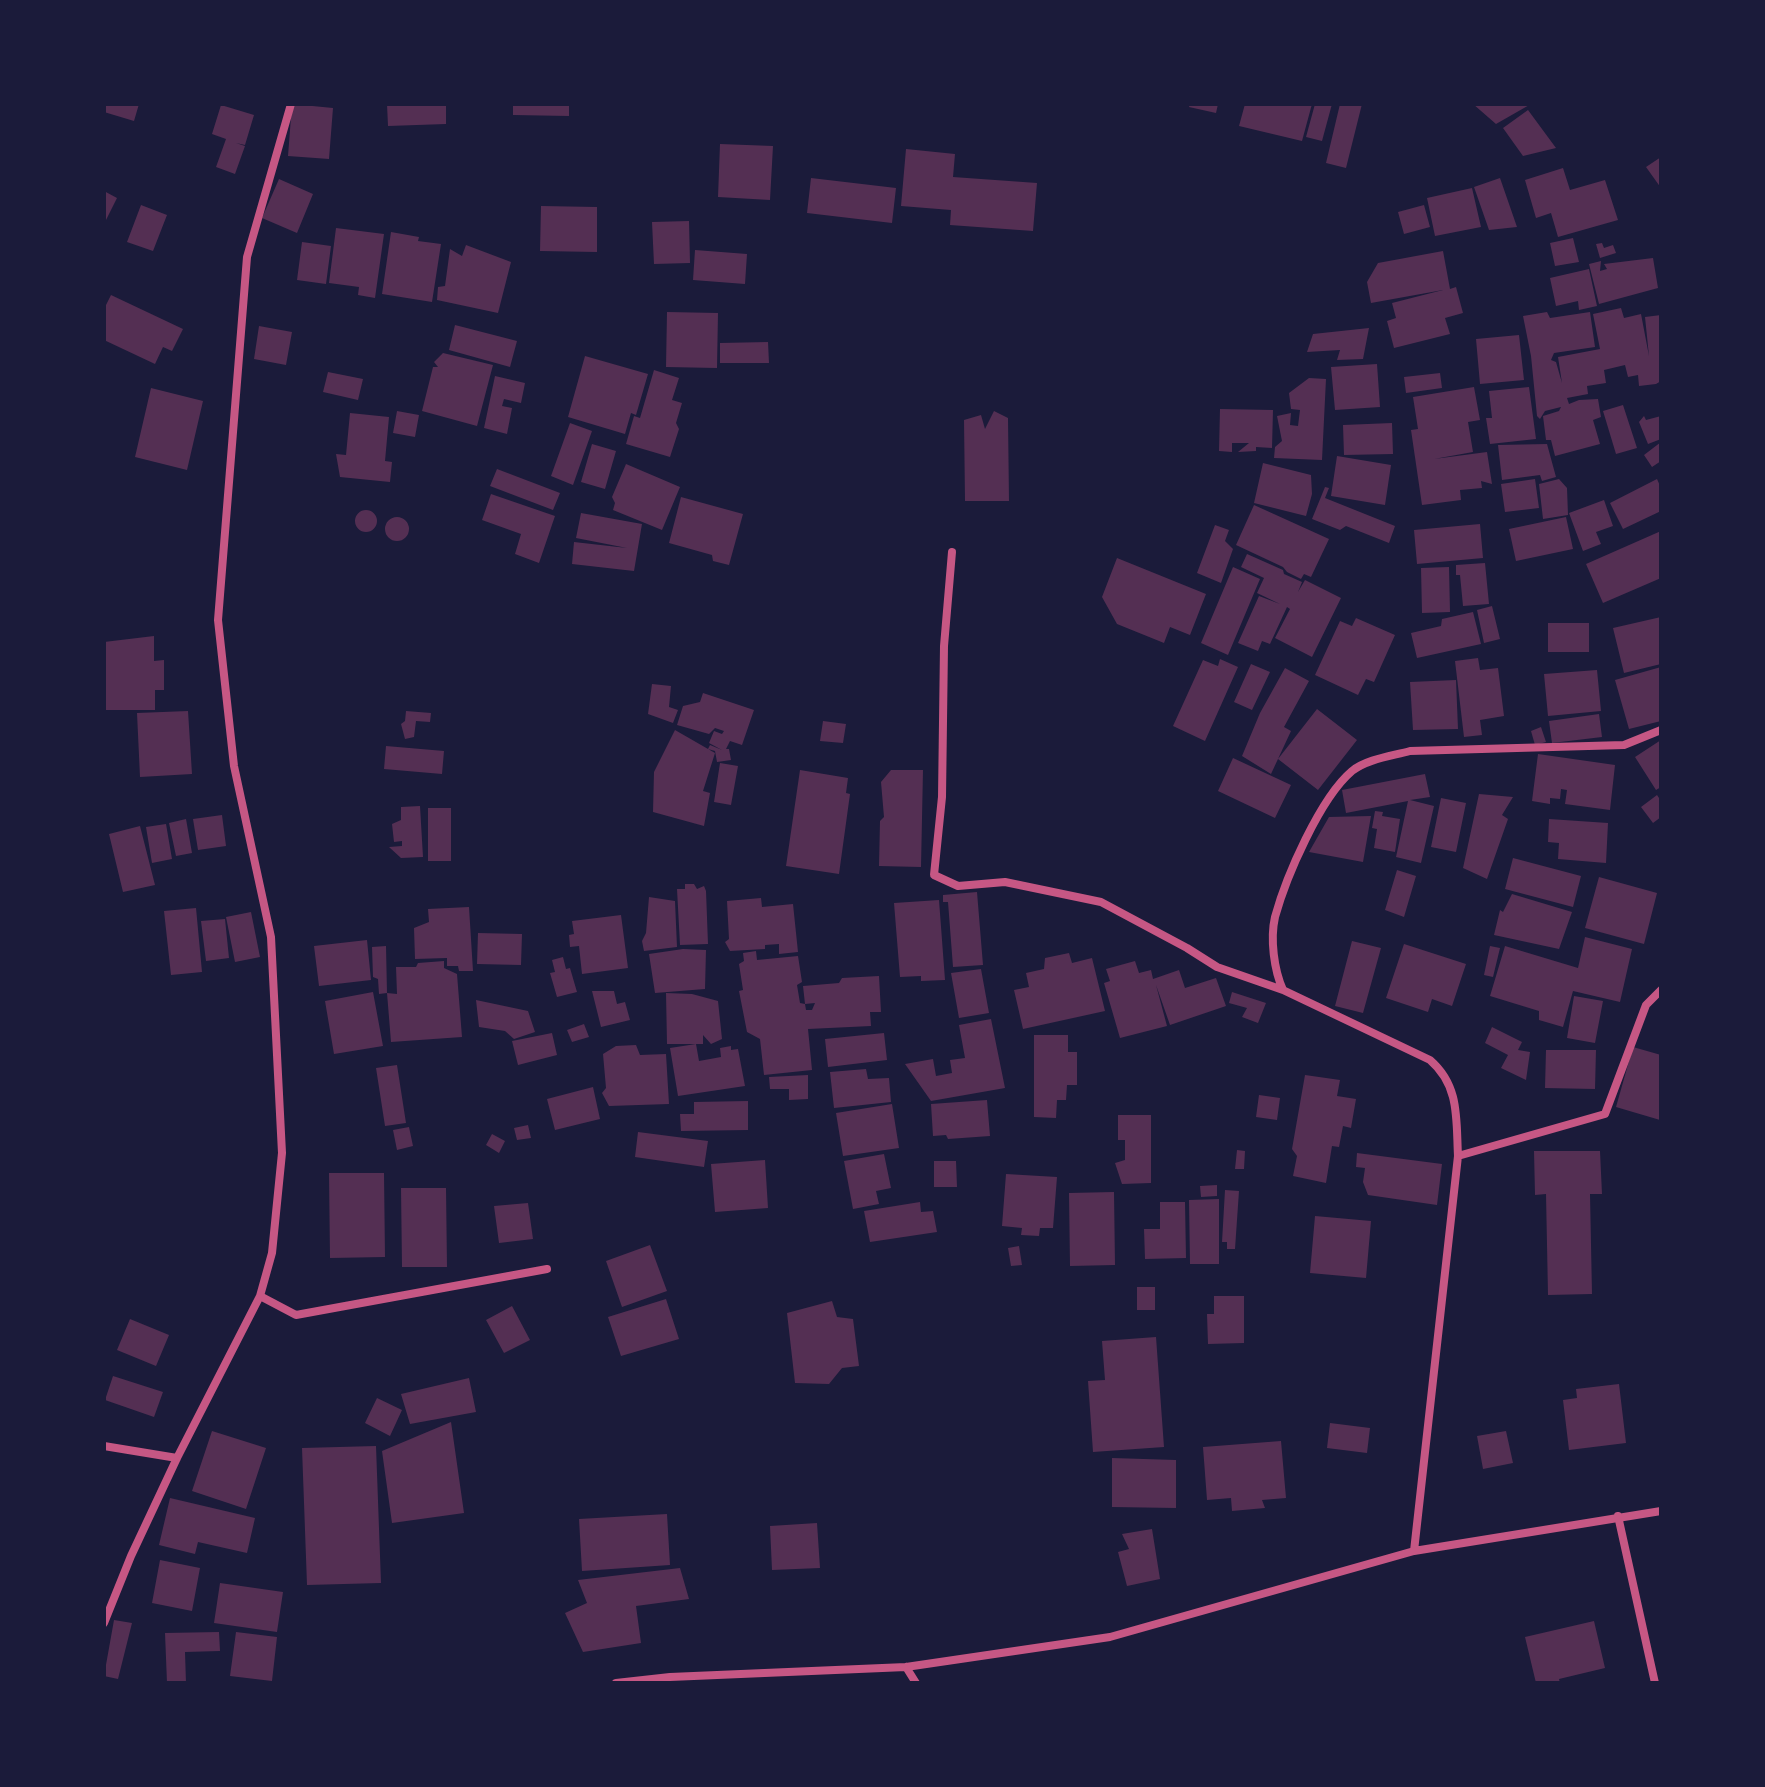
<!DOCTYPE html>
<style>
body{margin:0}
#map{position:relative;width:1765px;height:1787px;overflow:hidden;background:#1b1b3a;font-family:"Work Sans",sans-serif}
canvas{display:block}
.frame{position:absolute;inset:0;border:106px solid #1b1b3a;pointer-events:none}
</style>
<div id="map">
<canvas width="1765" height="1787"></canvas>
<div class="frame"></div>
</div>
<script>
const c = document.querySelector('canvas').getContext('2d');
c.lineJoin = 'round';
function paint(path, color) { c.fillStyle = color; c.fill(path, 'evenodd'); }
function trace(path, color, width, dash) { c.strokeStyle = color; c.lineWidth = width; c.lineCap = dash ? 'butt' : 'round'; c.setLineDash(dash || []); c.stroke(path); }
const building = new Path2D(`
 M104,104h35l-5,17 -30,-9z
 M292,104l41,4 -4,51 -41,-3z
 M387,104h59v20l-58,2z
 M513,104h56v12l-56,-1z
 M1190,104h28l-2,9 -27,-6z
 M1245,104h67l-10,37 -63,-15z
 M1315,104h17l-10,37 -16,-4z
 M1340,104h22l-16,64 -20,-5z
 M1473,104h58l-35,20z
 M221,105l33,10 -9,30 -9,-2 9,3 -10,28 -19,-7 10,-28 -14,-5z
 M1528,110l28,38 -33,8 -20,-28z
 M720,144l53,2 -3,54 -52,-3z
 M906,149l49,5 -2,23 84,6 -4,48 -83,-6 1,-15 -50,-4z
 M1661,157v31l-15,-21z
 M1563,168l7,22 35,-10 13,40 -60,17 -7,-24 -15,5 -11,-38z
 M811,178l85,10 -4,35 -85,-10z
 M1500,178l17,49 -28,3 -15,-43z
 M279,179l34,15 -16,39 -35,-15z
 M1472,188l9,39 -46,9 -8,-38z
 M104,191l13,7 -13,26z
 M141,205l26,10 -14,36 -26,-9z
 M1424,205l6,22 -26,7 -6,-22z
 M541,206l56,1v45l-57,-1z
 M689,221l1,42 -36,1 -2,-42z
 M336,228l48,6 -9,64 -17,-3 1,-8 -30,-4z
 M391,232l28,5 -1,4 23,3 -9,58 -50,-8z
 M1573,238l6,24 -24,4 -5,-23z
 M302,242l29,4 -5,38 -29,-4z
 M1602,243l2,5 9,-3 3,8 -16,5 -4,-14z
 M466,245l45,17 -13,51 -61,-13 1,-13 7,-1 5,-37 12,7z
 M695,250l52,4 -2,30 -52,-4z
 M1443,251l7,38 6,-2 7,26 -18,5 5,16 -56,14 -7,-27 9,-3 -4,-15 51,-13 -72,13 -4,-21 11,-19z
 M1653,258l5,30 -59,16 -10,-40 12,-3 -1,10 7,-2 -3,-5z
 M1589,269l8,37 -18,4 -1,-9 -22,5 -6,-28z
 M111,295l72,34 -11,22 -9,-4 -8,17 -51,-24v-31z
 M1621,308l3,10 17,-4 8,42 -4,-39 16,-2v66l-5,3 -17,2 -1,-11 -10,2 -3,-12 -21,5 2,13 -19,3 1,8 -21,4 2,6 10,-4 19,-1 3,18 -8,3 7,24 -45,12 -4,-16h-5l-3,-24 16,-5 2,-4 -16,4 -5,8 -3,-3 -6,-60 -8,-40 24,-4 3,6 40,-6 5,35 -41,6 -3,7 5,2 6,21 -4,-26 42,-8 -7,-35z
 M667,312l51,1 -1,55 -51,-1z
 M455,325l62,16 -7,26 -61,-17z
 M259,326l33,6 -6,33 -32,-6z
 M1369,328l-6,31 -26,1 3,-10 -33,2 6,-18z
 M1519,335l5,45 -44,4 -4,-45z
 M768,342l1,21h-49v-20z
 M443,353l50,12 -16,61 -55,-15 11,-44h5l-4,-5z
 M585,356l63,18 -12,41 -5,-2 -6,21 -57,-17z
 M1377,364l3,43 -45,3 -4,-43z
 M654,370l25,8 -7,22 10,3 -6,20 3,6 -9,28 -44,-13 8,-28 6,2z
 M328,372l35,7 -5,21 -35,-8z
 M1440,373l2,15 -36,5 -2,-16z
 M495,376l30,7 -4,20 -17,-4 -2,7 10,2 -5,26 -23,-6z
 M1309,378l17,1 -4,81 -48,-2 1,-11 7,-6 -5,-25 14,-3 -1,12 8,1 2,-16 -9,-1 -2,-16z
 M1474,387l6,33 -12,2 5,30 -39,7 53,-7 5,32 -11,-3 1,7 -22,2 1,10 -39,5 -11,-75 7,-1 -5,-32z
 M1529,387l7,52 -46,5 -4,-26h6l-3,-27z
 M151,388l52,13 -16,69 -52,-13z
 M1623,405l14,43 -21,6 -13,-43z
 M1220,409l53,1 -1,38 -16,-1v4l-18,1 11,-9h-17v9l-13,-1z
 M397,411l22,4 -4,22 -22,-4z
 M994,411l14,7 1,83h-44l-1,-81 17,-5 4,14z
 M350,413l39,4 -4,44 7,1 -2,20 -50,-5 -4,-23 10,1z
 M1644,416l2,4 15,-4v23l-13,5 -9,-22z
 M570,423l22,8 -19,54 -22,-9z
 M1392,423l1,31 -49,1 -1,-30z
 M1661,442v19l-9,6 -8,-12z
 M592,444l24,7 -11,38 -24,-7z
 M1547,444l9,33 -14,4 -2,-6 -38,5 -4,-35z
 M1337,456l54,9 -6,40 -54,-9z
 M1263,463l48,12 1,19 -6,22 -52,-13z
 M626,464l54,23 -18,43 -49,-20 2,-7 -3,-6z
 M497,469l63,24 -7,17 -63,-24z
 M1535,479l4,29 -34,4 -4,-28z
 M1559,479l8,9 1,27 -25,4 -4,-35z
 M1657,479l4,9v23l-38,18 -13,-26z
 M1325,487l4,1 -4,10 70,28 -6,17 -43,-17 -6,4 -28,-11z
 M491,494l64,22 -16,47 -24,-9 6,-20 -39,-14z
 M681,497l62,17 -14,51 -16,-4 -1,-6 -43,-12z
 M1604,500l9,26 -17,6 5,12 -18,7 -14,-38z
 M1254,505l75,34 -18,38 -7,-3 -3,5 -14,-7 -4,-5 -47,-22z
 M355 521a11 11 0 1 1 22 0a11 11 0 1 1-22 0Z
 M581,513l61,11 -8,47 -62,-7 2,-22 53,6 -51,-10z
 M385 529a12 12 0 1 1 24 0a12 12 0 1 1-24 0Z
 M1566,517l7,32 -57,12 -7,-32z
 M1480,524l3,34 -66,6 -3,-34z
 M1215,525l14,5 -4,11 8,8 -12,34 -24,-10z
 M1661,531v47l-58,25 -17,-39z
 M1247,554l36,16 1,4 18,8 -4,10 7,-12 36,18 -29,59 -37,-19 15,-29 -3,-2 -17,37 -8,-3 -4,10 -20,-8 21,-47 21,8 -23,-11 7,-15 -23,-11z
 M1117,558l89,36 -16,41 -20,-8 -6,16 -47,-19 -15,-27z
 M1485,563l4,41 -26,2 -3,-31h-4v-10z
 M1233,567l27,12 -32,76 -27,-12z
 M1449,567l1,45 -28,1 -1,-45z
 M1492,606l8,33 -16,4 -7,-33z
 M1473,612l8,32 -64,14 -6,-25 30,-7 1,-7z
 M1661,617v47l-37,9 -11,-45z
 M1356,618l39,17 -21,47 -8,-3 -8,16 -43,-20 25,-54 12,5z
 M1548,623h41v29h-41z
 M154,636v25l10,-1v30h-9v20h-51v-68z
 M1478,658l2,12 18,-2 6,48 -24,4 2,15 -18,2 -9,-76z
 M1220,659l18,8 -33,74 -32,-15 30,-66 15,6z
 M1251,664l19,8 -18,38 -18,-8z
 M1661,667v54l-32,8 -14,-49z
 M1285,668l24,13 -25,46 7,4 -20,43 -29,-18 18,-43z
 M1597,670l4,41 -53,5 -4,-42z
 M1456,680l2,49 -45,1 -3,-48z
 M652,684l19,2 -2,21 9,3 -5,13 -25,-9z
 M703,693l51,17 -12,35 -12,-4 -4,8h3l2,11 -14,2 -2,-11 -7,-2 2,-4 12,5 -13,-7 5,-12 8,3 2,-3 -9,-3 -6,6 -32,-9 6,-19 17,-4z
 M1317,709l40,31 -39,50 -40,-31z
 M188,711l4,63 -52,3 -3,-64z
 M406,711l25,2 -1,9 -14,-1 -2,16 -9,2 -4,-15 4,-3z
 M1599,714l3,23 -50,6 -3,-22z
 M823,721l23,3 -3,19 -23,-2z
 M1541,727l5,15 -11,3 -4,-14z
 M675,730l40,23 -12,38 7,2 -6,33 -51,-14 1,-40z
 M1661,740v47l-5,3 -21,-33z
 M386,746l58,5 -2,23 -58,-5z
 M1538,754l77,11 -5,45 -45,-6 2,-14 -6,-1 -1,10 -10,-1v6l-18,-3z
 M1233,758l58,27 -16,33 -57,-27z
 M720,763l18,3 -7,39 -17,-3z
 M800,770l48,8 -2,15 4,1 -11,80 -53,-8z
 M891,770h32l-2,97 -42,-1 1,-45 4,-4 -3,-35z
 M1425,774l5,23 -20,3 24,6 -13,57 -25,-6 12,-56 -62,12 -4,-23z
 M1479,794l34,3 -11,18 6,4 -21,60 -24,-11z
 M1657,795l4,6v16l-8,6 -12,-16z
 M1441,798l25,5 -10,49 -25,-5z
 M420,806l3,51 -22,1 -12,-11 13,-1v-5l-8,1 -2,-18 9,-4v-13z
 M428,808h23v53h-23z
 M1375,811l8,1 -1,4 18,3 -5,33 -21,-4 3,-19 -5,-1z
 M222,815l4,31 -28,4 -5,-31z
 M1371,816l-8,46 -54,-10 20,-35z
 M186,819l6,34 -16,3 -7,-33z
 M1549,819l59,4 -2,40 -48,-4 1,-16 -11,-1z
 M166,824l6,35 -20,4 -6,-36z
 M140,826l15,59 -32,7 -14,-58z
 M1513,858l68,18 -8,31 -68,-18z
 M1397,870l19,6 -12,41 -19,-7z
 M1599,877l58,16 -13,51 -59,-16z
 M685,884h9l3,5 7,-3 2,5 2,53 -28,1 -3,-56h8z
 M977,892l6,73 -30,2 -5,-65h-5v-7z
 M1512,894l60,18 -13,37 -65,-14 6,-25 3,2z
 M649,897l26,4 2,46 -33,4 -2,-10 4,-8z
 M761,898l1,9 31,-3 5,48 -19,2v-10l-14,1v4l-35,2 -5,-9 4,-3 -2,-38z
 M939,900l6,80 -24,1v-5l-21,1 -6,-74z
 M469,907l4,64h-14l-1,-5h-11v-8l-32,1 -1,-31 15,-6 -1,-13z
 M196,908l6,64 -31,3 -7,-64z
 M251,912l9,45 -25,5 -9,-45z
 M621,915l7,53 -46,6 -3,-28 -9,1 -1,-12 5,-1 -2,-13z
 M225,919l4,39 -23,3 -5,-40z
 M478,933l44,1 -1,31 -44,-1z
 M1585,937l47,12 -12,53 -47,-11 -10,36 -24,-7v-9l-49,-15 15,-50 73,22z
 M367,940l4,40 -52,6 -5,-40z
 M1352,941l29,7 -18,65 -28,-7z
 M1404,944l62,20 -14,42 -20,-7 -4,13 -42,-14z
 M386,946l1,47 -8,1 -1,-15 -5,-2 -1,-30z
 M1490,946l10,2 -7,29 -9,-2z
 M683,949l23,1 -1,39 -50,4 -6,-39z
 M756,951l1,9 41,-4 4,26 -5,3 3,18 5,1 1,6h6l3,-7 -10,1 -2,-18 36,-3 3,-5 37,-2 2,36h-11l1,14 -63,3 4,41 -48,5 -4,-36 -13,-7 -8,-41 4,-1 -4,-26 5,-3 -1,-8z
 M1069,953l3,10 20,-5 13,53 -82,18 -9,-39 15,-3 -3,-14 18,-4 1,-11z
 M563,957l3,12 4,-1 7,24 -20,5 -7,-24 5,-1 -3,-12z
 M444,961v7l13,6 5,63 -71,5 -4,-49 10,1 -1,-27h20l2,-4z
 M1135,961l4,12 12,-3 2,9 26,-9 6,18 31,-10 10,28 -56,19 -14,-40 11,41 -47,12 -16,-55 6,-2 -4,-12z
 M981,969l8,44 -30,5 -8,-45z
 M592,991h22l3,13 8,-2 5,18 -29,7z
 M373,992l10,54 -49,8 -9,-53z
 M1232,992l34,11 -8,20 -16,-6 5,-9 -18,-5z
 M666,993l26,1 26,7 4,38 -11,5 -8,-9v9h-36z
 M1574,996l29,5 -8,42 -28,-5z
 M476,1000l52,11 7,21 -21,7 -9,-8 -26,-4z
 M991,1019l14,69 -74,13 -26,-37 28,-5 3,17 16,-3 -2,-13 15,-2 -6,-33z
 M584,1024l5,13 -17,5 -5,-12z
 M1492,1027l30,15 -4,8 12,2 -4,28 -25,-12 7,-13 -23,-12z
 M552,1033l5,22 -39,10 -6,-24z
 M884,1033l3,27 -59,7 -3,-28z
 M1034,1035h34v17h9v33h-10l-1,15h-9l-1,18 -22,-1z
 M696,1044l3,17 22,-4 -1,-9 11,-2v4l7,-1 7,37 -67,10 -8,-48z
 M636,1045l4,10 26,-1 3,50 -60,2 -7,-13 4,-5 -3,-34 13,-8z
 M1633,1047l28,8 -1,65 -44,-13z
 M1546,1050h50l-1,39 -50,-1z
 M397,1065l9,58 -21,3 -9,-58z
 M866,1069l2,10 21,-1 2,24 -57,6 -4,-36z
 M808,1075v24l-19,1v-11h-19l-1,-12z
 M1305,1075l35,5 -3,16 19,3 -5,29 -8,-2 -4,21 -7,-1 -6,37 -33,-7 4,-20 -5,-7z
 M593,1087l7,32 -45,11 -8,-31z
 M1259,1095l21,3 -3,22 -21,-3z
 M987,1100l3,36 -42,3 -2,-4 -13,1 -2,-32z
 M748,1101v29l-67,1 -1,-17h14v-12z
 M892,1104l7,44 -56,8 -7,-43z
 M1118,1115h33v68l-29,1 -7,-21 10,-3v-20h-7z
 M528,1125l3,13 -14,2 -3,-12z
 M409,1127l4,19 -16,4 -4,-20z
 M638,1132l70,9 -4,26 -69,-10z
 M492,1134l13,7 -6,12 -13,-8z
 M1237,1150l8,1 -1,18h-9z
 M1534,1151h66l2,43h-12l2,100 -44,1 -2,-101 -11,1z
 M1357,1153l85,11 -5,41 -69,-10 -5,-13 2,-14 -9,-1z
 M884,1154l7,34 -15,3 3,13 -26,5 -9,-48z
 M765,1160l3,48 -53,4 -4,-48z
 M934,1161h22l1,26h-23z
 M329,1173h55l1,84 -55,1z
 M1006,1174l51,3 -4,51h-13l-1,8 -18,-1 1,-7 -20,-2z
 M1217,1185v11l-16,1 -1,-11z
 M401,1188h45l1,79h-45z
 M1225,1190l14,1 -4,58h-8v-7h-5z
 M1114,1192l1,73 -45,1 -1,-73z
 M1219,1199v65h-29l-1,-64z
 M920,1202l1,10 12,-1 4,21 -67,10 -6,-31z
 M1160,1202h25l1,56 -41,1 -1,-30h16z
 M528,1203l5,36 -34,4 -5,-37z
 M1315,1216l56,5 -5,57 -56,-5z
 M650,1245l17,46 -45,16 -16,-46z
 M1019,1246l3,19 -11,1 -3,-18z
 M1137,1287h18v23h-18z
 M1214,1296h30v47l-36,1 -1,-30h7z
 M666,1299l13,40 -58,17 -13,-39z
 M832,1301l5,16 16,2 6,47 -17,2 -13,16 -34,-1 -8,-70z
 M512,1306l18,34 -26,13 -18,-33z
 M130,1319l39,16 -13,31 -39,-16z
 M1156,1337l8,110 -71,5 -5,-71 17,-1 -3,-39z
 M113,1376l50,16 -9,25 -49,-17z
 M469,1378l7,34 -66,12 -9,-30z
 M1619,1384l7,59 -57,7 -6,-50 14,-2 -1,-9z
 M377,1398l25,12 -12,26 -25,-13z
 M451,1422l13,91 -72,10 -10,-72z
 M1330,1423l40,5 -3,25 -40,-5z
 M212,1431l54,17 -20,61 -54,-18z
 M1506,1431l7,32 -30,6 -6,-33z
 M1281,1441l5,57 -24,2 3,8 -33,3 -1,-13 -24,2 -4,-53z
 M376,1446l5,137 -74,2 -5,-137z
 M1112,1458l64,2v48l-64,-1z
 M170,1498l85,20 -8,35 -49,-11 -3,12 -36,-9z
 M667,1514l3,51 -88,6 -3,-52z
 M817,1523l3,45 -48,2 -2,-44z
 M1152,1529l8,50 -33,7 -9,-34 11,-3 -7,-15z
 M160,1560l40,8 -8,43 -40,-8z
 M680,1568l9,31 -53,7 5,37 -58,9 -18,-39 22,-10 -9,-23z
 M220,1583l63,9 -6,40 -63,-9z
 M114,1620l18,3 -14,56 -14,-3z
 M1594,1621l11,47 -46,11 1,4h-24l-11,-46z
 M219,1632l1,19 -35,1 1,31h-19l-2,-50z
 M236,1632l41,5 -5,44 -42,-5z`);
const minor = new Path2D(`
 M952,552l-8,94 -2,151 -8,78 24,11 47,-4 96,20 86,46 30,19 66,23
 M1458,1156l147,-42 41,-109 15,-15
 M260,1296l36,19 251,-46
 M104,1446l73,12
 M1618,1516l37,167
 M1414,1551l44,-395c-2,-37 2,-70 -28,-96l-147,-70c-9,-20 -13,-51 -8,-73 11,-40 45,-119 77,-146 15,-12 40,-15 58,-20l214,-6 37,-15
 M104,1623l27,-67 46,-98 83,-162 12,-43 10,-100 -11,-216 -37,-171 -16,-146 29,-363 44,-153
 M906,1667l10,16
 M616,1683l54,-6 236,-10 204,-30 304,-86 247,-40`);
paint(building, '#542f53');
trace(minor, '#c65784', 8);
</script>
